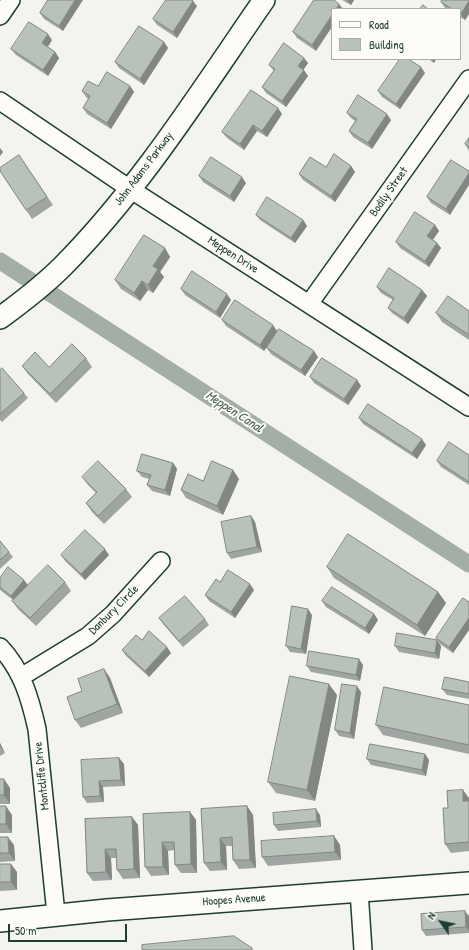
<!DOCTYPE html>
<style>
body{margin:0}
#map{position:relative;width:469px;height:950px;overflow:hidden;background:#f4f4ef;font-family:"Patrick Hand",sans-serif}
canvas{display:block}
.legend{position:absolute;left:331px;top:8px;width:130px;height:52px;box-sizing:border-box;background:#fdfcf7;border:1px solid #a4b0a9;margin:0;padding:5px 7px;list-style:none;font-size:12px;color:#1f3d34}
.legend li{display:flex;align-items:center;gap:8px;height:20px}
.legend b{width:20px;border:1px solid #a4b0a9}
.north{position:absolute;left:421px;top:902px;width:40px;height:40px;-webkit-text-stroke:3px #fdfcf7;paint-order:stroke;rotate:303deg;font-size:11px;font-weight:700;line-height:16px;text-align:center;color:#1f3d34}
.north::after{content:'';display:block;margin:auto;width:14px;height:18px;background:#1f3d34;clip-path:polygon(50% 0,100% 100%,50% 72%,0 100%)}
.scale{position:absolute;left:8px;top:924px;width:119px;height:18px;box-sizing:border-box;border:2px solid #1f3d34;border-top:0;padding-left:5px;font-size:12px;line-height:14px;white-space:nowrap;color:#1f3d34;-webkit-text-stroke:3px #fdfcf7;paint-order:stroke}
</style>
<div id="map">
<canvas width="469" height="950"></canvas>
<ul class="legend">
<li><b style="height:5px;background:#fdfcf7"></b>Road</li>
<li><b style="height:11px;background:#b9c1bb"></b>Building</li>
</ul>
<div class="north">N</div>
<div class="scale">50 m</div>
</div>
<script>
const c = document.querySelector('canvas').getContext('2d');
c.lineJoin = 'round';
function trace(path, color, width, dash) { c.strokeStyle = color; c.lineWidth = width; c.lineCap = dash ? 'butt' : 'round'; c.setLineDash(dash || []); c.stroke(path); }
function paint(path, color) { c.fillStyle = color; c.fill(path, 'evenodd'); }
function drawText(font, color, halo, rows, align = 'center') {
  c.font = font + ' "Patrick Hand",sans-serif'; c.lineWidth = 4; c.setLineDash([]); c.textBaseline = 'middle'; c.strokeStyle = halo; c.fillStyle = color; for (const [text, x, y, turn = 0] of rows) {
    c.save(); c.translate(x, y); c.rotate((+turn || 0) * Math.PI / 180); c.textAlign = isNaN(turn) ? turn : align; if (halo) c.strokeText(text, 0, 0); c.fillText(text, 0, 0); c.restore();
  }
}
const canal = new Path2D(`
 M0,261l469,303`);
const minor = new Path2D(`
 M0,16l11,-16
 M0,101l130,88 339,218
 M309,304l160,-225
 M0,647c22,23 30,51 37,82l19,185
 M21,677l67,-41 25,-22 48,-53
 M359,891l4,59`);
const tertiary = new Path2D(`
 M0,318c22,-16 44,-33 63,-52 78,-79 138,-175 201,-266
 M0,921l107,-11 362,-27`);
const wall = new Path2D(`
 M48,0l15,31 -19,-12 -4,-6z
 M314,0l2,51 -19,-13 -4,-6z
 M342,0h12l-3,5z
 M469,0v14l-4,6 -5,-3v-8h-13l-2,-1 -4,-6z
 M197,6l-20,32 -20,-13 -4,-6z
 M52,40l-4,7 7,5 4,6 -11,18 -32,-21 -5,-6z
 M164,42l4,6 -24,37 -25,-17 -4,-6z
 M304,58l4,5 -5,7 5,6 -22,31 -20,-14 -4,-6 12,-16 -5,-6z
 M428,59h8l-2,4z
 M425,73l-25,36 -18,-12 -4,-6z
 M98,86h32l4,6 -23,37 -24,-15 -4,-6 5,-9 -2,-2 -4,-6z
 M347,113l44,7 -19,29 -19,-12 -4,-6 6,-10 -4,-3z
 M282,114l-15,23 -10,-6 -13,19 -17,-12 -5,-6z
 M469,138v13l-4,-7z
 M19,155l34,50 -21,14 -32,-48z
 M451,160l-1,55 -19,-12 -4,-6z
 M351,166l4,6 -20,30 -32,-22 -4,-6 27,-7z
 M199,176l47,7 -12,19 -31,-20z
 M256,215l47,5 4,6 -12,17 -35,-23z
 M435,225l4,6 -6,9 4,3 4,5 -12,19 -29,-19 -4,-6z
 M165,248l5,9 -10,15 4,5 -11,16 -5,-3 -8,11 -19,-12 -6,-9z
 M377,287l45,3 5,6 -19,28 -16,-11 -4,-5 5,-8 -12,-7z
 M181,289l50,11 -11,18 -35,-23z
 M469,311v29l-27,-18 -6,-9z
 M222,320l55,11 -13,20 -38,-25z
 M267,348l51,9 -13,19 -34,-22z
 M86,358l6,9 -36,36 -28,-29 -6,-8 27,1z
 M0,370l24,23 4,5 -26,24 -2,-2z
 M310,377l47,3 4,6 -13,19 -34,-22z
 M359,418l67,27 -9,14 -54,-35z
 M469,455v30l-28,-18 -4,-6z
 M173,463l4,6 -7,27 -18,-5 -5,-6 2,-6 -7,-2 -5,-6z
 M233,470l6,9 -16,36 -37,-17 -5,-8 22,-9z
 M82,477l44,12 6,8 -28,27 -12,-12 -6,-9 10,-10 -8,-8z
 M251,516l4,6 7,30 -31,7 -4,-6z
 M0,541l9,11 4,5 -13,12z
 M61,555h48l-24,25 -20,-19z
 M327,567l111,25 8,11 -21,33 -91,-58z
 M0,578l28,7 37,-3 6,9 -35,35 -18,-17 -6,-8 1,-1 -13,-10z
 M220,582l34,8 -19,28 -26,-17 -4,-6z
 M322,601l52,13 4,6 -9,14 -43,-27z
 M469,602v28l-16,23 -13,-9 -4,-6z
 M312,615l-6,39 -16,-2 -4,-6z
 M159,618l46,1 4,6 -26,22 -20,-23z
 M142,640l29,13 -22,24 -23,-21 -4,-6z
 M395,646h46l-2,13 -40,-7z
 M363,665l-3,16 -49,-9 -4,-6z
 M104,669l6,9 13,35 -42,15 -6,-8 7,-29z
 M469,682v17l-22,-4 -5,-6z
 M361,692l-7,47 -15,-3 -4,-6z
 M337,695l-22,106 -39,-8 -8,-11z
 M469,705v49l-86,-19 -7,-10z
 M0,743l5,10 -5,3z
 M425,754l4,6 -3,16 -55,-11 -4,-6z
 M119,758l5,6 1,22 -22,1 1,15 -17,1 -4,-6z
 M0,779l10,9v16h-10z
 M469,798v53l-18,2 -6,-9 3,-36z
 M0,806l12,9v18h-12z
 M247,806l6,9 3,53 -17,1 -6,-9 -1,-14h-6l1,24 -17,1 -6,-8 -3,-54z
 M190,812l6,8 1,53h-16l-6,-8 -1,-15 -6,1 1,24 -18,1 -6,-9 -2,-53z
 M320,815l1,12 -43,4 -4,-6z
 M132,817l6,8 2,53 -17,1 -6,-9 -1,-12h-5l1,22 -19,1 -6,-8 -2,-54z
 M334,836l6,9 1,15 -73,6 -6,-9z
 M0,837l14,8 1,16 -15,1z
 M0,864l17,8v18l-17,1z
 M469,916v17l-43,3 -4,-6z`);
const shadedWall = new Path2D(`
 M75,0h8l-20,31 -4,-5z
 M347,0h7l-3,5z
 M193,1l4,5 -20,32 -4,-6z
 M469,1v13l-4,6 -4,-6z
 M339,4l4,5h-7z
 M332,15v12l-16,24 -4,-6z
 M48,34l4,6 -6,9 -4,-6z
 M164,42l4,6 -24,37 -4,-6z
 M55,52l4,6 -11,18 -5,-6z
 M304,58l4,5 -6,9 -4,-6z
 M431,59h5l-2,4z
 M421,67l4,6 -25,36 -4,-5z
 M304,70l4,6 -22,31 -4,-6z
 M130,86l4,6 -23,37 -4,-6z
 M278,108l4,6 -15,23 -5,-6z
 M387,114l4,6 -19,29 -4,-6z
 M253,125l4,6 -13,19 -4,-6z
 M0,148l3,4 -3,4z
 M351,166l4,6 -20,30 -4,-6z
 M469,173v12l-19,30 -4,-6z
 M242,177l4,6 -12,19 -4,-6z
 M303,220l4,6 -12,17 -4,-5z
 M435,225l4,6 -8,11 -4,-6z
 M437,243l4,5 -12,19 -4,-6z
 M165,248l5,9 -10,15 4,5 -11,16 -5,-8 5,-19z
 M142,281l6,9 -8,11 -6,-8z
 M422,290l5,6 -19,28 -4,-6z
 M227,294l4,6 -11,18 -4,-6z
 M273,325l4,6 -13,20 -4,-6z
 M314,351l4,6 -13,19 -4,-6z
 M357,380l4,6 -13,19 -4,-6z
 M422,439l4,6 -9,14 -5,-6z
 M173,463l4,6 -7,27 -5,-6z
 M233,470l6,9 -16,36 -6,-9z
 M251,516l4,6 7,30 -5,-5z
 M105,549l4,6 -24,25 -4,-6z
 M24,580l4,5 -13,17 -4,-6z
 M250,584l4,6 -19,28 -4,-6z
 M438,592l8,11 -21,33 -8,-11z
 M308,609l4,6 -6,39 -5,-5z
 M374,614l4,6 -9,14 -4,-6z
 M469,618v12l-16,23 -4,-6z
 M437,640l4,6 -2,13 -4,-6z
 M167,647l4,6 -22,24 -4,-6z
 M359,659l4,6 -3,16 -4,-6z
 M104,669l6,9 13,35 -6,-9z
 M329,684l8,11 -22,106 -8,-11z
 M357,686l4,6 -7,47 -4,-6z
 M0,743l5,10 -5,-7z
 M425,754l4,6 -3,16 -4,-6z
 M119,758l5,6 1,22 -4,-6z
 M4,779l6,9v16l-6,-9z
 M99,781l4,6 1,15 -4,-6z
 M463,790l6,8v11l-6,-8z
 M6,806l6,9v18l-6,-9z
 M247,806l6,9 3,53 -6,-8z
 M316,809l4,6 1,12 -4,-6z
 M190,812l6,8 1,53 -6,-9z
 M132,817l6,8 2,53 -6,-9z
 M334,836l6,9 1,15 -6,-8z
 M8,837l6,8 1,16 -6,-8z
 M220,838l6,8 1,24 -6,-8z
 M162,842l6,9 1,24 -6,-8z
 M105,849l6,9 1,22 -6,-8z
 M11,864l6,8v18l-6,-8z
 M465,911l4,5v15l-3,-4z`);
const building = new Path2D(`
 M48,0h27l-16,26 -19,-13z
 M166,0h26l1,1 -20,31 -20,-13z
 M314,0h20l5,4 -3,5h-4v6l-20,30 -19,-13z
 M442,0h27v1l-8,13 -1,-5h-8l-11,-7z
 M423,5l5,4h-8z
 M29,22l19,12 -6,9 13,9 -12,18 -32,-21z
 M139,26l25,16 -24,37 -25,-17z
 M284,43l20,15 -6,8 6,4 -22,31 -20,-14 13,-18 -6,-4z
 M400,59h8l13,8 -25,37 -18,-13z
 M107,72l23,14 -23,37 -24,-15 7,-12 -8,-5 6,-10 10,5z
 M251,90l27,18 -16,23 -9,-6 -13,19 -18,-12z
 M358,95l29,19 -19,29 -19,-12 8,-12 -10,-6z
 M469,138v9l-4,-3z
 M334,154l17,12 -20,30 -32,-22 11,-17 16,10z
 M19,155l28,42 -21,13 -26,-39v-3z
 M211,157l31,20 -12,19 -31,-20z
 M451,160l18,11v2l-23,36 -19,-12z
 M267,197l36,23 -12,18 -35,-23z
 M415,212l20,13 -8,11 10,7 -12,18 -29,-19z
 M144,235l21,13 -12,18 5,3 -10,16 -6,-4 -8,12 -19,-13z
 M389,268l33,22 -18,28 -16,-10 6,-10 -17,-11z
 M192,271l35,23 -11,18 -35,-23z
 M448,296l21,15v24l-33,-22z
 M235,300l38,25 -13,20 -38,-25z
 M279,329l35,22 -13,19 -34,-22z
 M72,344l14,14 -36,36 -28,-28 13,-14 14,15z
 M322,358l35,22 -13,19 -34,-22z
 M2,368l22,25 -24,21v-44z
 M368,404l54,35 -10,14 -53,-35z
 M449,442l20,13v27l-32,-21z
 M142,454l31,9 -8,27 -18,-5 4,-10 -14,-4z
 M98,461l28,28 -28,27 -12,-13 11,-11 -15,-15z
 M212,461l21,9 -16,36 -36,-16 7,-16 15,7z
 M251,516l6,31 -30,6 -6,-31z
 M85,530l20,19 -24,25 -20,-19z
 M348,534l90,58 -21,33 -90,-58z
 M0,541l9,11 -9,8z
 M48,565l17,17 -35,36 -18,-17z
 M8,567l16,13 -13,16 -11,-9v-9z
 M228,570l22,14 -19,28 -26,-17 11,-16 4,3z
 M332,587l42,27 -9,14 -43,-27z
 M185,596l20,23 -26,22 -20,-23z
 M463,598l6,4v16l-20,29 -13,-9z
 M292,606l16,3 -7,40 -15,-3z
 M149,631l18,16 -22,24 -23,-21 14,-15 6,5z
 M397,633l40,7 -2,13 -40,-7z
 M309,651l50,8 -3,16 -49,-9z
 M104,669l13,35 -42,16 -8,-23 15,-6 -4,-12z
 M290,676l39,8 -22,106 -39,-8z
 M445,677l24,5v12l-27,-5z
 M342,684l15,2 -7,47 -15,-3z
 M384,687l85,18v40l-93,-20z
 M370,744l55,10 -3,16 -55,-11z
 M119,758l2,22 -22,1 1,15 -17,1 -2,-37z
 M0,779h4v16h-4z
 M463,790v11h6v41l-24,2 -2,-36h5l-1,-17z
 M0,806h6v18h-6z
 M247,806l3,54h-17l-1,-23 -12,1 1,24 -17,1 -3,-54z
 M316,809l1,12 -43,4 -1,-12z
 M190,812l1,52 -16,1 -1,-23h-12l1,25h-18l-2,-53z
 M132,817l2,52 -17,1 -1,-21h-11l1,23 -19,1 -2,-54z
 M334,836l1,16 -73,5 -1,-16z
 M0,837h8l1,16h-9z
 M0,864h11v18h-11z
 M465,911l1,16 -44,3 -1,-16z
 M234,936l18,12v2h-110v-5z`);
const streetNames = [
 ["John Adams Parkway",144,169,-53],
 ["Bodily Street",389,192,-55],
 ["Meppen Drive",233,255,33],
 ["Danbury Circle",114,610,-45],
 ["Montcliffe Drive",42,776,-96],
 ["Hoopes Avenue",234,900,-4]
];
const waterNames = [
 ["Meppen Canal",234,412,33]
];
trace(canal, '#a3aea7', 17);
trace(minor, '#1f3d34', 20);
trace(tertiary, '#1f3d34', 24);
trace(minor, '#fdfcf7', 17);
trace(tertiary, '#fdfcf7', 21);
paint(wall, '#9fa6a1');
paint(shadedWall, '#828783');
paint(building, '#b9c1bb');
trace(building, '#828783', 1);
drawText('12px', '#1f3d34', '#fdfcf7', streetNames);
drawText('italic 13px', '#475f56', '#fdfcf7', waterNames);
</script>
